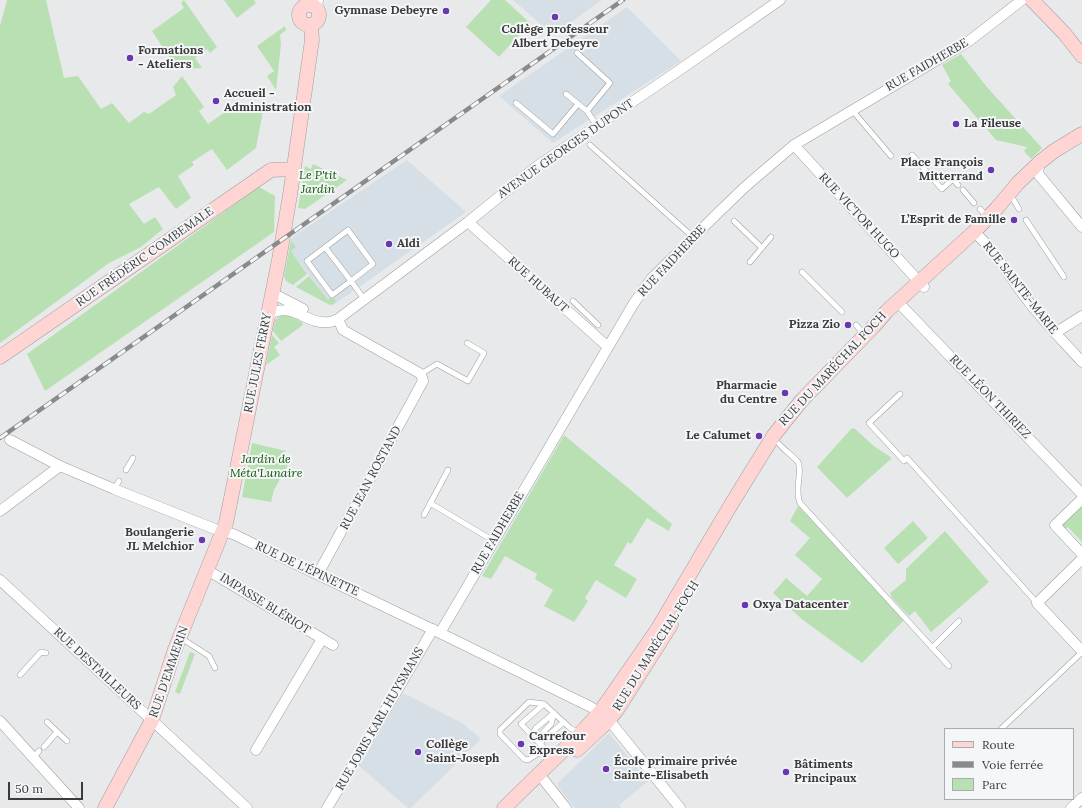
<!DOCTYPE html>
<meta charset="utf-8">
<style>
body{margin:0}
#map{position:relative;width:1082px;height:808px;overflow:hidden;background:#e7e9eb;font-family:Lora,serif}
canvas{display:block}
.legend{position:absolute;left:944px;top:728px;width:130px;height:72px;box-sizing:border-box;background:#f4f6f8;border:1px solid #aaabad;margin:0;padding:5px 7px;list-style:none;font-size:12px;color:#3b3b3c}
.legend li{display:flex;align-items:center;gap:8px;height:20px}
.legend b{width:20px;border:1px solid #aaabad}
.scale{position:absolute;left:8px;top:782px;width:75px;height:18px;box-sizing:border-box;border:2px solid #3b3b3c;border-top:0;padding-left:5px;font-size:12px;line-height:14px;white-space:nowrap;color:#3b3b3c;-webkit-text-stroke:3px #f4f6f8;paint-order:stroke}
</style>
<div id="map">
<canvas width="1082" height="808"></canvas>
<ul class="legend">
<li><b style="height:5px;background:#fed5d2"></b>Route</li>
<li><b style="height:5px;background:#898a8b"></b>Voie ferrée</li>
<li><b style="height:11px;background:#b9e0b3"></b>Parc</li>
</ul>
<div class="scale">50 m</div>
</div>
<script>
const c = document.querySelector('canvas').getContext('2d');
c.lineJoin = 'round';
function paint(path, color) { c.fillStyle = color; c.fill(path, 'evenodd'); }
function trace(path, color, width, dash) { c.strokeStyle = color; c.lineWidth = width; c.lineCap = dash ? 'butt' : 'round'; c.setLineDash(dash || []); c.stroke(path); }
function drawText(font, color, halo, rows, align = 'center') {
  c.font = font + ' Lora,serif'; c.lineWidth = 4; c.setLineDash([]); c.textBaseline = 'middle'; c.strokeStyle = halo; c.fillStyle = color; for (const [text, x, y, turn = 0] of rows) {
    c.save(); c.translate(x, y); c.rotate((+turn || 0) * Math.PI / 180); c.textAlign = isNaN(turn) ? turn : align; if (halo) c.strokeText(text, 0, 0); c.fillText(text, 0, 0); c.restore();
  }
}
const built = new Path2D(`
 M513,0h89l-49,35z
 M627,7l54,54 -128,82 -54,-47z
 M407,160l59,52 -134,94 -41,-55 5,-4 -5,-7 3,-4z
 M403,693l59,30 19,16 -70,69h-3l-49,-42z
 M609,733l39,48 -29,24 2,3h-46l-17,-21v-4z`);
const green = new Path2D(`
 M7,0h39l18,78 14,-2 23,33 11,-6 17,20 15,-11 5,2 27,-19 -3,-8 9,-11 22,31 -5,4 9,13 27,-19 28,6 -7,37 -29,22 -15,-21 -20,13 2,3 -16,11 13,22 -15,11 -17,-22 -30,17 15,20 11,-7 8,12 -22,18 -32,16 -109,80v-317z
 M184,0l33,47 -7,6 -3,-4 -12,9 7,10 -25,1 -25,-38 32,-23 -3,-5z
 M224,0h30l2,3 -19,15z
 M491,0h14l25,23 -31,34 -33,-30z
 M285,26l1,4 -6,5 1,9 -5,46 -9,-14 7,-5 -17,-25z
 M961,54l25,32 56,62 -11,11 -7,-8 3,-4 -31,-7 -48,-56 3,-3 -9,-16z
 M313,164l34,16 -42,29 -7,-1 7,-42 6,3z
 M259,187l16,9 -1,36 -229,159 -18,-37z
 M291,240l5,7 -5,4 16,23 -14,11 -7,-4 -2,-4z
 M309,276l19,24 5,-4 3,5 -3,3 -3,1 -34,-18z
 M282,315h4l16,7 1,3 -22,16 -8,-10 2,-11z
 M272,335l7,8 -5,4 6,8 -14,10z
 M854,428l21,19 17,11 -45,40 -30,-31 34,-38z
 M564,435l108,89 -3,7 -22,-13 -16,26 -3,-2 -14,23 23,14 -11,19 -30,-18 -11,18 3,3 -14,21 -30,-16 9,-16 -18,-11 2,-5 -32,-18 -14,23 -9,-3z
 M252,443l34,8 -1,6 6,2 -17,31 -3,12 -29,-5z
 M1082,505v37l-14,-15 -5,4 -1,-1v-6z
 M798,506l17,16 89,98 -42,43 -59,-43 -30,-27 13,-15 21,18 15,-17 -27,-24 15,-17 -20,-17z
 M913,521l15,17 -30,26 -14,-16z
 M945,531l44,51 -58,50 -16,-21 -6,5 -17,-18 -2,-5 16,-13v-11z
 M190,652l5,2 -15,40 -5,-2z`);
const lane = new Path2D(`
 M566,94l21,17 23,-28 -33,-30
 M516,103l37,31 25,-30
 M852,110l39,46
 M587,111l10,15
 M590,145l103,92
 M912,155l30,34 11,-10 5,6
 M963,190l11,13
 M1013,199l6,10
 M980,209l7,8
 M1026,220l38,57
 M734,221l28,27
 M325,247l26,34 22,-17 -25,-34 -41,31 25,34 19,-14 13,18
 M750,262l21,-25
 M802,272l40,40
 M573,301l25,24
 M856,325l9,10
 M421,374l16,-10 31,17 16,-28 -17,-10
 M900,394l-31,29 35,38 3,-3 130,145
 M779,444c5,6 14,12 19,18 5,9 -4,27 2,41l149,163
 M126,470l7,-12
 M114,489l5,-8
 M430,503l64,38
 M424,515l24,-45
 M181,638l28,18 6,12
 M932,648l27,-27
 M20,675l21,-23 5,1
 M544,704l-23,20 24,25 -17,11 -4,-1 -24,-25v-4l29,-28 15,2 26,24 9,5
 M47,722l20,19
 M1001,729l81,-77
 M532,735l4,-7 18,-15
 M536,740l15,-16 3,-11
 M540,744l5,-6 19,-16
 M44,747l13,-15
 M33,758l6,-7`);
const street = new Path2D(`
 M317,9l1,-9
 M794,145l130,142
 M1040,162l-2,10 1,3 43,52
 M468,222l140,125
 M974,232c21,18 34,43 51,65 17,23 38,44 57,65
 M272,293l31,16
 M897,301l185,193
 M267,320l6,-8c23,-8 34,13 56,10 3,0 6,-2 9,-3l130,-97 68,-55 145,-98 99,-69
 M1055,333l27,-17
 M10,440l50,26 54,23 101,40 18,5 207,99 151,74 18,13 71,88
 M1082,499l-27,26 27,29
 M0,511l60,-45
 M1082,559l-45,44 45,48
 M207,570l126,75
 M318,574l105,-193 -2,-7 -78,-44 -5,-11
 M0,580l247,228
 M440,633l194,-330 18,-25 70,-69 24,-23 48,-41 175,-104 53,-41
 M0,721l79,87
 M256,750l66,-111
 M539,774l27,34
 M327,808l71,-119 35,-60
 M1071,808l11,-10`);
const secondary = new Path2D(`
 M1032,0l32,33 18,23
 M299 15a10 10 0 1 1 20 0a10 10 0 1 1-20 0Z
 M0,357l271,-187 23,-1
 M577,750l28,-26 12,-14 54,-85
 M105,808l47,-88 23,-71 51,-126 53,-263 11,-65 22,-155 -1,-15
 M504,808l76,-74 20,-22 57,-82 75,-127 42,-68 28,-35 72,-74 13,-15 87,-79 23,-24 21,-25 22,-21 14,-11 28,-17`);
const rail = new Path2D(`
 M0,438l623,-438`);
const markers = [
 [446,11,4,"#6937af"],
 [555,17,4,"#6937af"],
 [130,58,4,"#6937af"],
 [216,101,4,"#6937af"],
 [956,124,4,"#6937af"],
 [991,170,4,"#6937af"],
 [1014,220,4,"#6937af"],
 [389,244,4,"#6937af"],
 [848,325,4,"#6937af"],
 [785,393,4,"#6937af"],
 [759,436,4,"#6937af"],
 [202,540,4,"#6937af"],
 [745,605,4,"#6937af"],
 [521,744,4,"#6937af"],
 [418,752,4,"#6937af"],
 [606,769,4,"#6937af"],
 [786,772,4,"#6937af"]
];
const poiNames = [
 ["Gymnase Debeyre",438,11,"right"],
 ["Collège professeur",555,30,"center"],
 ["Albert Debeyre",555,44,"center"],
 ["Formations",138,51],
 ["- Ateliers",138,65],
 ["Accueil -",224,94],
 ["Administration",224,108],
 ["La Fileuse",964,124],
 ["Place François",983,163,"right"],
 ["Mitterrand",983,177,"right"],
 ["L’Esprit de Famille",1006,220,"right"],
 ["Aldi",397,244],
 ["Pizza Zio",840,325,"right"],
 ["Pharmacie",777,386,"right"],
 ["du Centre",777,400,"right"],
 ["Le Calumet",751,436,"right"],
 ["Boulangerie",194,533,"right"],
 ["JL Melchior",194,547,"right"],
 ["Oxya Datacenter",753,605],
 ["Carrefour",529,737],
 ["Express",529,751],
 ["Collège",426,745],
 ["Saint-Joseph",426,759],
 ["École primaire privée",614,762],
 ["Sainte-Elisabeth",614,776],
 ["Bâtiments",794,765],
 ["Principaux",794,779]
];
const streetNames = [
 ["RUE FAIDHERBE",927,65,-30],
 ["AVENUE GEORGES DUPONT",566,149,-35],
 ["RUE VICTOR HUGO",859,216,47],
 ["RUE FRÉDÉRIC COMBEMALE",145,257,-35],
 ["RUE FAIDHERBE",672,261,-47],
 ["RUE HUBAUT",538,285,42],
 ["RUE SAINTE-MARIE",1020,288,52],
 ["RUE JULES FERRY",258,363,-79],
 ["RUE DU MARÉCHAL FOCH",833,369,-47],
 ["RUE LÉON THIRIEZ",990,397,46],
 ["RUE JEAN ROSTAND",371,478,-62],
 ["RUE FAIDHERBE",498,533,-60],
 ["RUE DE L'ÉPINETTE",307,569,25],
 ["IMPASSE BLÉRIOT",265,604,32],
 ["RUE DU MARÉCHAL FOCH",656,646,-58],
 ["RUE DESTAILLEURS",97,669,43],
 ["RUE D'EMMERIN",169,672,-71],
 ["RUE JORIS KARL HUYSMANS",380,719,-60]
];
const parkNames = [
 ["Le P'tit",318,176],
 ["Jardin",318,190],
 ["Jardin de",266,460],
 ["Méta'Lunaire",266,474]
];
paint(built, '#d7dfe6');
paint(green, '#b9e0b3');
trace(lane, '#9c9e9f', 6);
trace(street, '#9c9e9f', 11);
trace(secondary, '#9c9e9f', 15);
trace(lane, '#fff', 5);
trace(street, '#fff', 10);
trace(secondary, '#fed5d2', 14);
trace(rail, '#898a8b', 4.5);
trace(rail, '#f4f6f8', 3, [9]);
for (const [x, y, r, color] of markers) { const dot = new Path2D(); dot.arc(x, y, r, 0, 2 * Math.PI); c.fillStyle = color; c.fill(dot); trace(dot, '#f4f6f8', 1.5); }
drawText('bold 12px', '#3b3b3c', '#f4f6f8', poiNames, 'left');
drawText('12px', '#3b3b3c', '#f4f6f8', streetNames);
drawText('italic 12px', '#0a5702', '#f4f6f8', parkNames);
</script>
